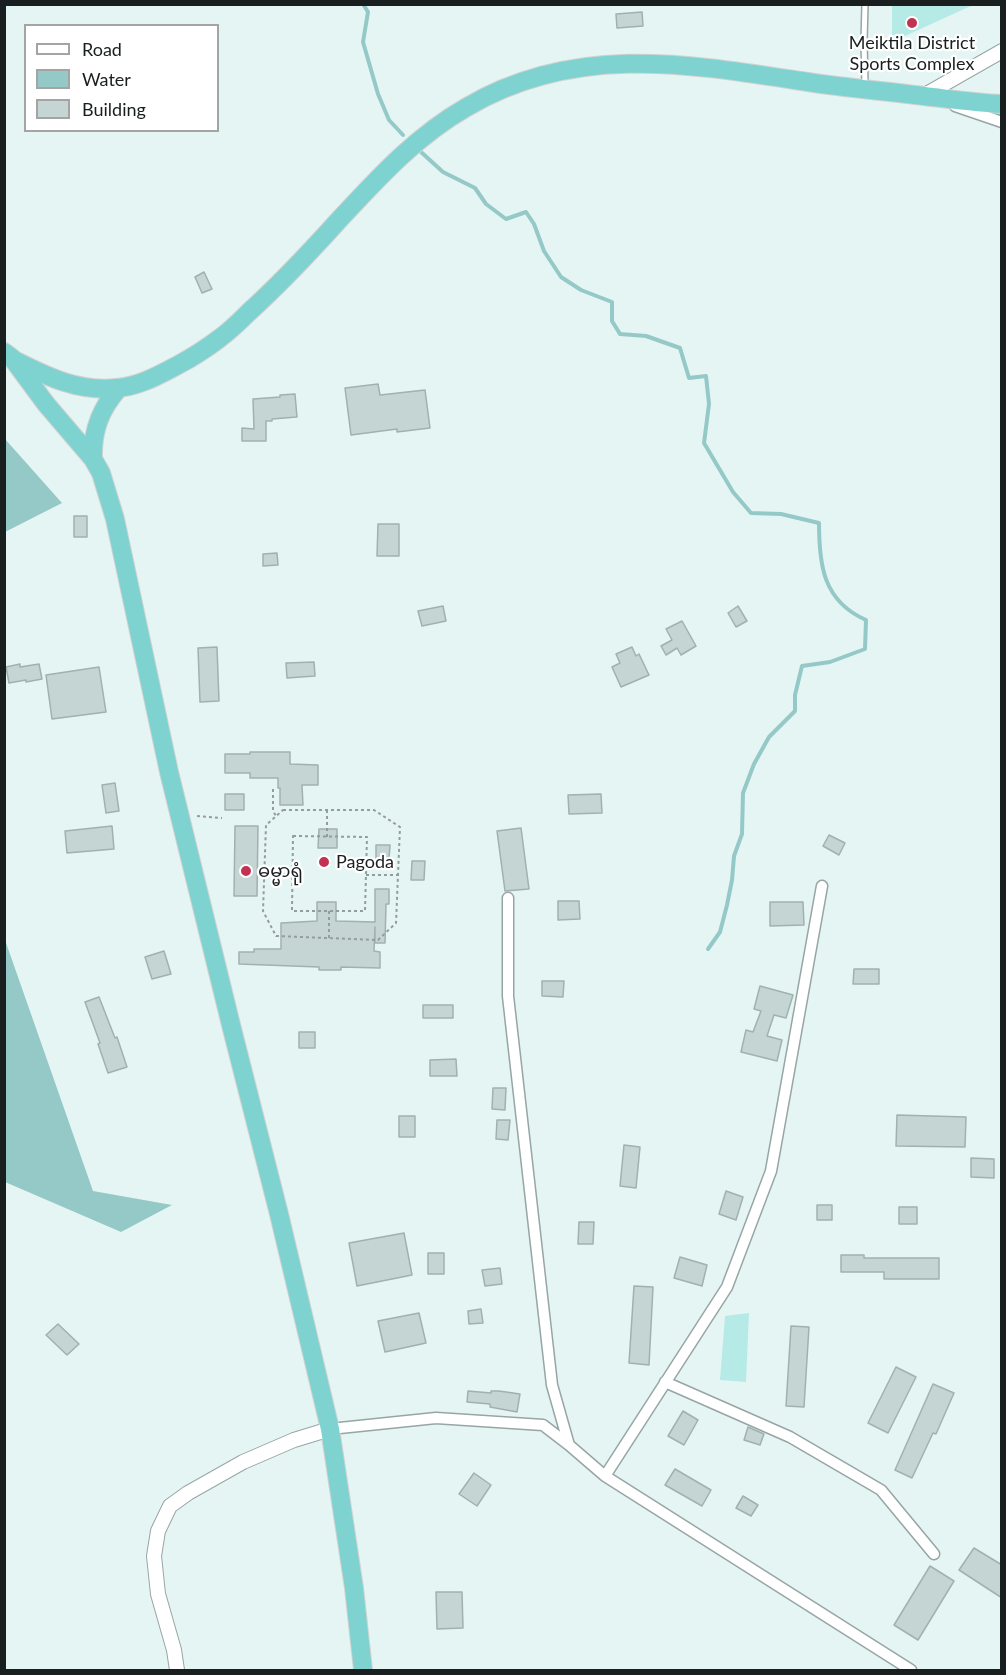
<!DOCTYPE html>
<meta charset="utf-8">
<style>
body{margin:0}
#map{position:relative;width:1006px;height:1675px;overflow:hidden;background:#e5f5f4;font-family:Lato,sans-serif}
canvas{display:block}
.frame{position:absolute;inset:0;border:6px solid #191f1e;pointer-events:none}
.legend{position:absolute;left:24px;top:24px;width:195px;height:108px;box-sizing:border-box;background:#fff;border:2px solid #a3a5a5;margin:0;padding:8px 10px;list-style:none;font-size:18px;color:#191f1e}
.legend li{display:flex;align-items:center;gap:12px;height:30px}
.legend b{width:30px;border:2px solid #a3a5a5}
</style>
<div id="map">
<canvas width="1006" height="1675"></canvas>
<div class="frame"></div>
<ul class="legend">
<li><b style="height:8px;background:#fff"></b>Road</li>
<li><b style="height:16px;background:#94c9c7"></b>Water</li>
<li><b style="height:16px;background:#c5d5d4"></b>Building</li>
</ul>
</div>
<script>
const c = document.querySelector('canvas').getContext('2d');
c.lineJoin = 'round';
function paint(path, color) { c.fillStyle = color; c.fill(path, 'evenodd'); }
function trace(path, color, width, dash) { c.strokeStyle = color; c.lineWidth = width; c.lineCap = dash ? 'butt' : 'round'; c.setLineDash(dash || []); c.stroke(path); }
function drawText(font, color, halo, rows, align = 'center') {
  c.font = font + ' Lato,"Noto Sans Myanmar",sans-serif'; c.lineWidth = 4.5; c.setLineDash([]); c.textBaseline = 'middle'; c.strokeStyle = halo; c.fillStyle = color; for (const [text, x, y, turn = 0] of rows) {
    c.save(); c.translate(x, y); c.rotate((+turn || 0) * Math.PI / 180); c.textAlign = isNaN(turn) ? turn : align; if (halo) c.strokeText(text, 0, 0); c.fillText(text, 0, 0); c.restore();
  }
}
const green = new Path2D(`
 M892,5v-1l81,1 -81,37z
 M749,1313l-3,69 -26,-2 5,-64z`);
const water = new Path2D(`
 M5,439l57,64 -57,29z
 M4,937l89,254 79,14 -51,27 -116,-50z`);
const stream = new Path2D(`
 M363,4l5,8 -5,30 15,52 11,26 14,15
 M421,152l22,20 32,16 11,16 20,15 20,-7 8,12 10,27 17,26 20,13 31,12v19l8,13 26,2 34,12 9,30 17,-2 3,28 -5,39 29,49 18,21 30,1 38,9c0,42 4,78 47,97l-1,29 -35,13 -28,4 -7,29v16l-26,26 -15,27 -11,29 -1,41 -8,22 -2,24 -5,25 -7,27 -12,17`);
const building = new Path2D(`
 M642,12l1,14 -26,2 -1,-14z
 M204,272l8,17 -10,4 -7,-16z
 M378,384l2,11 45,-5 5,38 -33,4v-3l-46,6 -6,-47z
 M295,394l2,23 -25,2v2h-6v20h-24v-13l12,1 -1,-30 27,-2v-2z
 M74,516h13v21h-13z
 M378,524h21v32h-22z
 M277,553l1,12 -15,1v-12z
 M443,606l3,15 -24,5 -4,-15z
 M738,606l9,15 -11,6 -8,-14z
 M682,621l14,25 -15,9 -4,-7 -11,7 -5,-9 11,-6 -6,-11z
 M217,647l2,54 -19,1 -2,-54z
 M632,647l4,9 3,-2 10,21 -28,12 -9,-20 8,-4 -4,-9z
 M314,662l1,14 -28,2 -1,-15z
 M20,664v3l19,-3 3,15 -16,3v-2l-17,3 -3,-16z
 M99,667l7,45 -54,7 -6,-44z
 M250,752h40v12l28,1v20h-16l1,20h-23v-17h-2v-10h-28v-5h-25v-19h25z
 M115,783l4,28 -13,2 -4,-28z
 M225,794h19v16h-19z
 M601,794l1,19 -33,1 -1,-19z
 M112,826l2,23 -47,4 -2,-22z
 M235,826h23l-1,70h-23z
 M521,828l8,61 -24,2 -8,-60z
 M319,829h18v19h-19z
 M829,835l16,8 -6,12 -16,-9z
 M376,845h14l-1,14h-13z
 M412,861h13l-1,19h-13z
 M375,889h14v15h-3l-1,39h-10v-16l-1,24 6,1v16l-39,-1v3h-22v-3l-80,-3v-12h15v-3h27v-26l36,-2v-19h19v19l39,1z
 M558,901h21l1,18 -22,1z
 M770,902h33l1,23 -34,1z
 M164,951l7,23 -19,5 -7,-22z
 M854,969h25v15h-26z
 M542,981h22l-1,16 -21,-1z
 M760,986l33,9 -7,23 -12,-3 -7,21 15,4 -5,21 -36,-9 5,-22 7,2 8,-21 -7,-2z
 M99,997l16,41 2,-1 10,30 -19,6 -10,-29 2,-1 -15,-41z
 M423,1005h30v13h-30z
 M299,1032h16v16h-16z
 M456,1059l1,17h-27v-16z
 M493,1088h13l-1,22 -13,-1z
 M897,1115l69,2 -1,30 -69,-1z
 M399,1116h16v21h-16z
 M497,1120h13l-2,20 -12,-1z
 M624,1145l16,2 -4,41 -16,-2z
 M971,1158l23,1v19l-23,-1z
 M726,1191l17,6 -7,23 -17,-6z
 M817,1205h15v15h-15z
 M899,1207h18v17h-18z
 M579,1222h15l-1,22h-15z
 M404,1233l8,42 -55,11 -8,-43z
 M428,1253h16v21h-16z
 M841,1255h23v3h75v21h-55v-7h-43z
 M680,1257l27,8 -5,21 -28,-8z
 M500,1268l2,16 -17,2 -3,-16z
 M634,1286l19,1 -4,78 -20,-2z
 M481,1309l2,14 -14,1 -1,-13z
 M419,1313l7,30 -41,9 -7,-31z
 M58,1324l21,20 -12,11 -21,-20z
 M791,1326l18,1 -5,80 -18,-1z
 M896,1367l20,10 -28,56 -20,-10z
 M933,1384l21,9 -18,41 -3,-1 -21,45 -17,-8z
 M468,1391l23,2v-2h8l21,3 -3,18 -27,-5v-3l-23,-2z
 M683,1411l15,9 -14,25 -16,-9z
 M748,1427l16,7 -4,11 -16,-5z
 M675,1469l36,21 -9,16 -37,-21z
 M474,1473l17,12 -14,21 -18,-12z
 M743,1496l15,9 -7,11 -15,-8z
 M974,1548l28,17v33l-43,-28z
 M930,1566l24,15 -36,59 -24,-15z
 M436,1592h26l1,36 -26,1z`);
const path = new Path2D(`
 M273,789v22l3,5
 M283,810h91l26,17 -4,96 -18,17 -102,-4 -13,-25 3,-86z
 M327,810v27
 M197,816l25,2
 M293,836l74,1 -2,74h-73z
 M265,875l27,-1
 M366,875h32
 M329,938v-27`);
const service = new Path2D(`
 M865,85l-1,-44 1,-37`);
const minor = new Path2D(`
 M955,106l47,16
 M508,898v98l44,389 17,60
 M665,1382l125,55 91,53 53,64
 M330,1429l106,-11 107,7 26,20 36,31 306,194
 M605,1476l122,-189 44,-116 51,-285`);
const tertiary = new Path2D(`
 M923,96l79,-45
 M177,1670l-3,-20 -16,-56 -4,-38 4,-25 12,-25 18,-13 55,-31 51,-22 36,-11`);
const trunk = new Path2D(`
 M4,352l8,6 34,46 47,55 8,14 14,46 54,253 62,253 48,189 51,215 24,159 9,82
 M16,361c32,16 63,31 100,27 22,-1 43,-13 62,-23 15,-8 29,-17 42,-27 11,-8 20,-17 29,-26 32,-29 61,-60 89,-91 40,-43 78,-85 129,-114 109,-64 223,-43 341,-25 39,6 77,9 116,14 26,3 52,7 78,8
 M93,459c-1,-28 7,-50 26,-71`);
const markers = [
 [912,23,6,"#c23252"],
 [324,862,6,"#c23252"],
 [246,871,6,"#c23252"]
];
const poiNames = [
 ["Meiktila District",912,43,"center"],
 ["Sports Complex",912,64,"center"],
 ["Pagoda",336,862],
 ["ဓမ္မာရုံ",258,871]
];
paint(green, '#b6eae7');
paint(water, '#94c9c7');
trace(stream, '#94c9c7', 4);
paint(building, '#c5d5d4');
trace(building, '#a1b0b0', 1.5);
trace(service, '#97a5a5', 8);
trace(minor, '#97a5a5', 13);
trace(tertiary, '#97a5a5', 16);
trace(trunk, '#d1d2d2', 20);
trace(path, '#929e9d', 2, [3, 3]);
trace(service, '#fff', 5);
trace(minor, '#fff', 10);
trace(tertiary, '#fff', 14);
trace(trunk, '#7ed3d0', 18);
for (const [x, y, r, color] of markers) { const dot = new Path2D(); dot.arc(x, y, r, 0, 2 * Math.PI); c.fillStyle = color; c.fill(dot); trace(dot, '#fff', 2); }
drawText('18px', '#191f1e', '#fff', poiNames, 'left');
</script>
